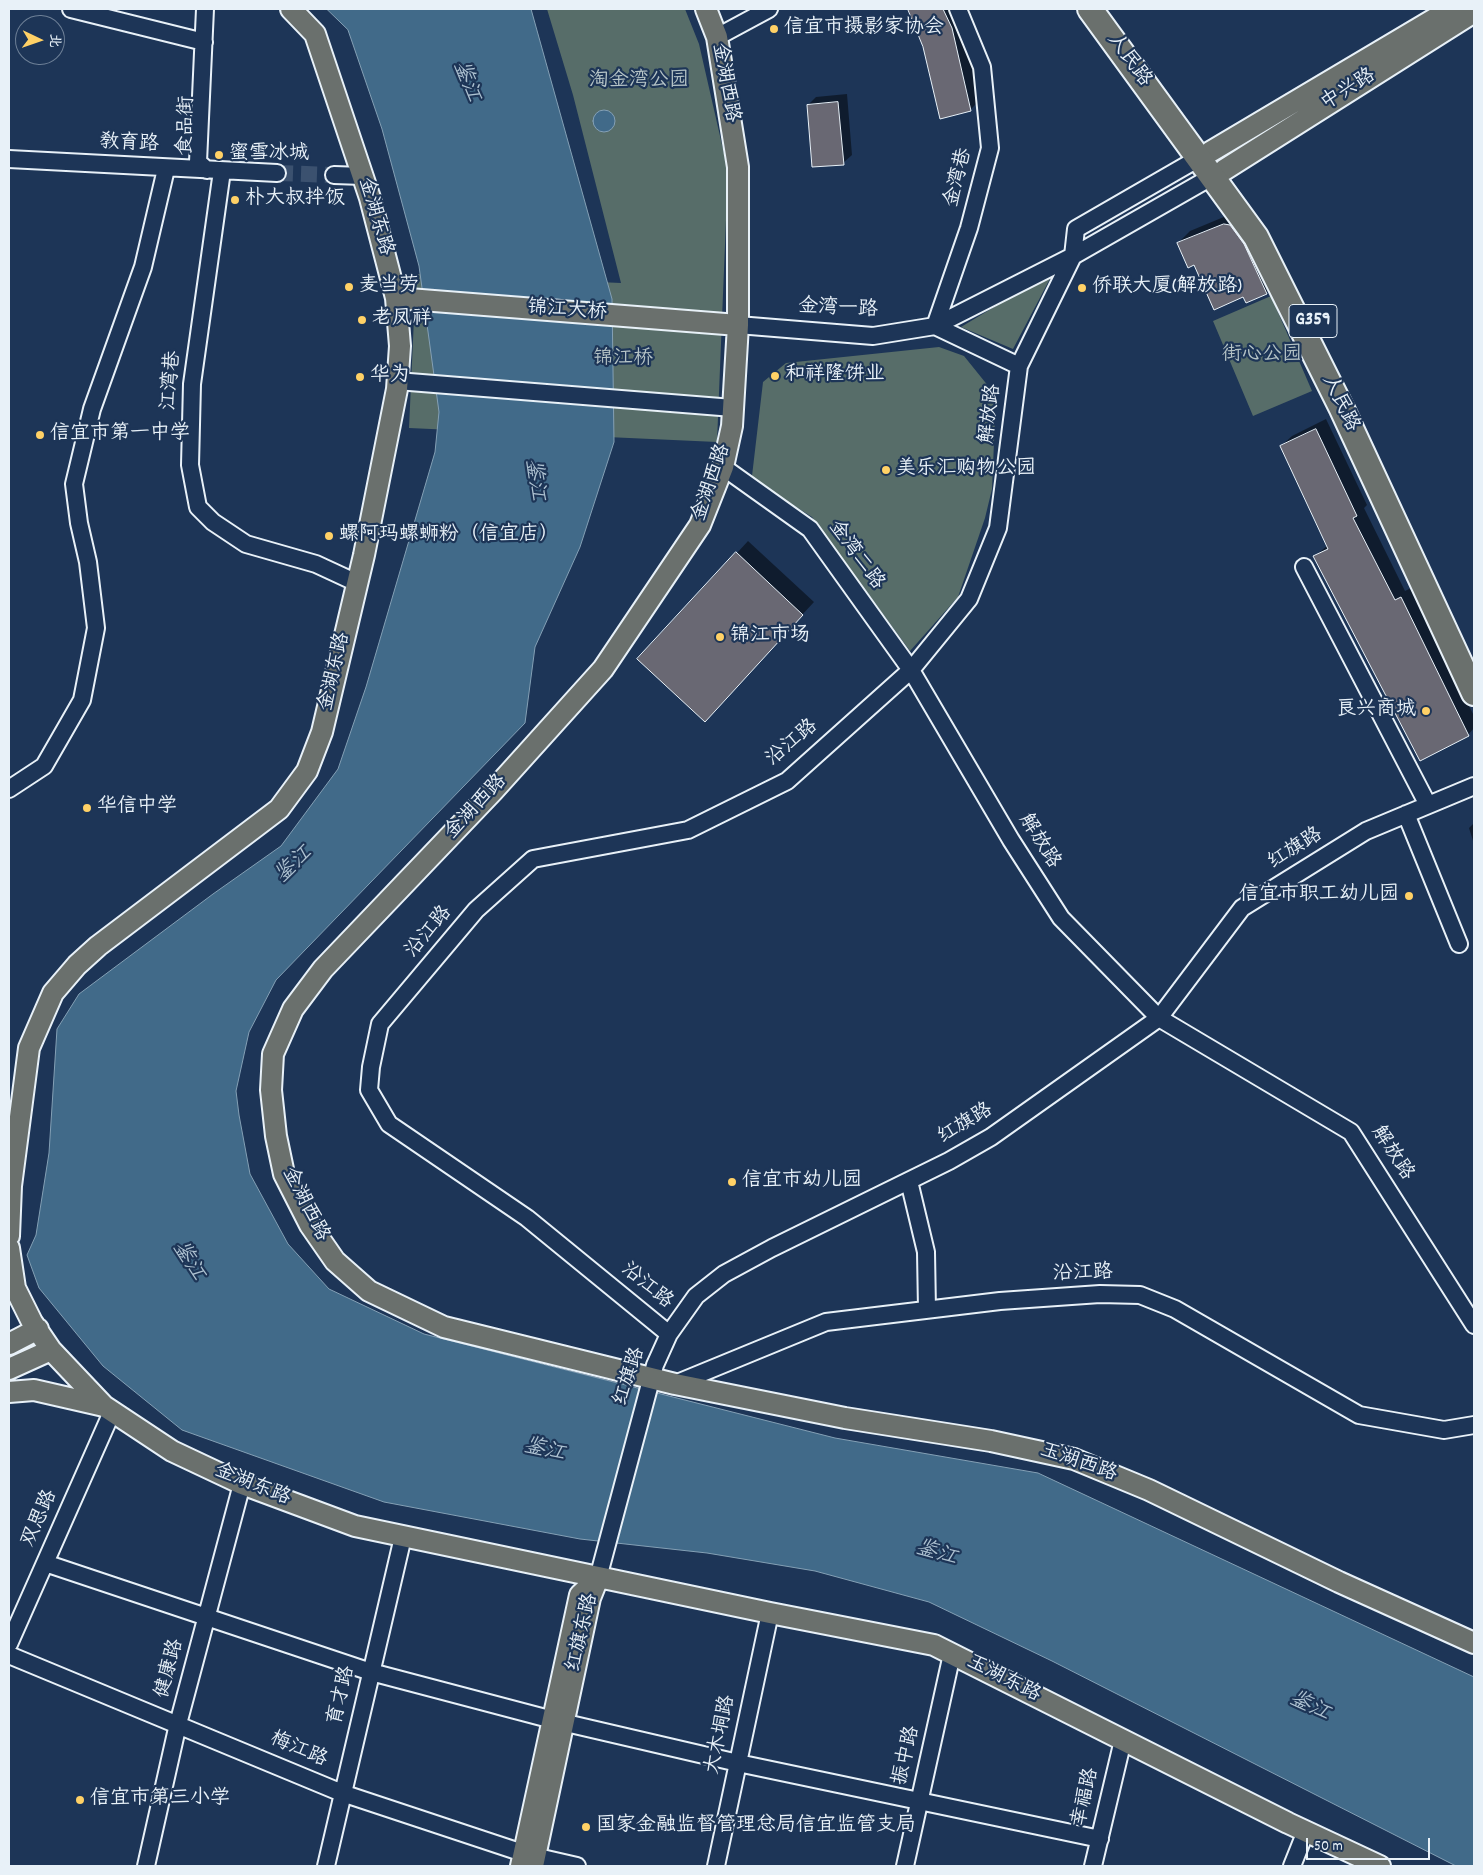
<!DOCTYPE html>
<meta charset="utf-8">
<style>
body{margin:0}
#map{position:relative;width:1483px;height:1875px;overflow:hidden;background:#1d3557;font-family:Dekko,"LXGW WenKai TC",sans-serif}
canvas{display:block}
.frame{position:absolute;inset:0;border:10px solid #e8f1f8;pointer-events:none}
.north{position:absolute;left:15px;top:15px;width:50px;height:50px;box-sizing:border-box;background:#1d3557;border:1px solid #6e8097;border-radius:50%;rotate:93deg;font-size:14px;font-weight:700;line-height:20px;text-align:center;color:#e8f1f8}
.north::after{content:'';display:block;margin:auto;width:18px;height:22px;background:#ffd166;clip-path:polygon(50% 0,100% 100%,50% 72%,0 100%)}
.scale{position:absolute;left:1306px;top:1838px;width:124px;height:22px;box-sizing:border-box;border:2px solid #e8f1f8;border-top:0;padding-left:6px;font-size:15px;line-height:18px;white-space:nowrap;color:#e8f1f8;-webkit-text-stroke:4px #1d3557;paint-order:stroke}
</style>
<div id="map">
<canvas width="1483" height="1875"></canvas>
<div class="frame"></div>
<div class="north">北</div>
<div class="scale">50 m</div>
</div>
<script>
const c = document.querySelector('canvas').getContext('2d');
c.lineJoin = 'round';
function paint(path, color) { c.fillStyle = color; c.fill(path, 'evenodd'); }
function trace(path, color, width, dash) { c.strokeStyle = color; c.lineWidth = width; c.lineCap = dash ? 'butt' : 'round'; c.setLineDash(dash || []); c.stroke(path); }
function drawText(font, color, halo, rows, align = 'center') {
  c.font = font + ' Dekko,"LXGW WenKai TC",sans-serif'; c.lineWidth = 4.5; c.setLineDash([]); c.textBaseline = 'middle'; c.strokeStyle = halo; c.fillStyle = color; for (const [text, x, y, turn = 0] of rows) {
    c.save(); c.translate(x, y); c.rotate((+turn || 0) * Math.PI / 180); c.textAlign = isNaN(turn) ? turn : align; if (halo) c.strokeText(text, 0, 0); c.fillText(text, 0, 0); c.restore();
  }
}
const green = new Path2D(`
 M547,9h138l14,35 29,127 -11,271 -308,-14 7,-154 205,9 -48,-188z
 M1054,271l-41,78 -52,-22z
 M1271,296l41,95 -59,25 -40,-95z
 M939,347l25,9 25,31 5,12 1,20 -3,70 -7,29 -27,79 -48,54 -98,-134 -51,-32 -9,-9 11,-94 23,-19z`);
const water = new Path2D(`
 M327,9h204l81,290 2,143 -34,105 -45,100 -10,76 -249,257 -27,52 -13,59 3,24 11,59 38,70 41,45 95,45 411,104 203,35 436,204v189h-18l-404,-205 -123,-59 -114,-31 -108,-18 -127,-14 -196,-37 -202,-72 -79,-64 -64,-78 -12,-33 9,-20 13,-82 8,-124 22,-35 134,-100 68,-48 57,-77 28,-82 69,-235 4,-40 -20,-146 -37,-137 -34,-99z
 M593 121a11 11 0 1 1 22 0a11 11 0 1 1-22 0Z`);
const shadow = new Path2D(`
 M910,9h49l23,89 -12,12 -46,-63z
 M847,94l5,61 -9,8 -35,-58 8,-8z
 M1231,214l47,67 -12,12 -22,2 -49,-31 -17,-21 12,-12z
 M1326,419l41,86 -3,3 41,83 6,-3 63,128v12l-6,7 -153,-179 13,-11 -47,-99 11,-10z
 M748,541l66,61 -98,106 21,-155z
 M1474,823v21l-5,-16z`);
const building = new Path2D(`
 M908,9h35l9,19 19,83 -31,8 -17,-72z
 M838,102l6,63 -32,2 -5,-62z
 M1224,224l6,1 14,19 23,50 -21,9 -3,-6 -29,13 -20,-45 -6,3 -11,-25z
 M1316,429l41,87 -4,2 42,82 6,-3 68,139 -49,25 -107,-205 15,-7 -48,-103z
 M736,552l67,63 -98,107 -68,-63z`);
const minorTunnel = new Path2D(`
 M277,173l57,2`);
const minor = new Path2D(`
 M71,9l133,33
 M205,9l-7,153 9,8
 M717,37l52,-28
 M9,159l268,14
 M222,171l-30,213 -2,81 8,42 15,15 33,22 70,20 41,19
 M334,175l29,1
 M738,325l135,11 62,-10 138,-70 3,-27 130,-75
 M935,326l34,-98 21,-80 -8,-81 -24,-58
 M935,326l84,40
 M397,381l336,27
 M723,467l87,62 101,141 100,170 50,78 98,100 192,114 123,193
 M1304,567l124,238
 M9,789l35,-23 38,-66 14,-72 -8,-66 -9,-39 -5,-39 18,-75 51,-142 23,-98
 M1406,814l53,130
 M909,1181l17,71 1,58
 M669,1334l-142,-116 -138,-94 -20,-34 2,-23 9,-43 96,-114 57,-51 155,-29 99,-49 124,-111 58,-71 29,-71 21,-162 54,-110 147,-84
 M675,1384l151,-62 174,-21 100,-7 40,1 35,14 184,106 85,15 30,-5
 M45,1563l326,109 182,48 185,43 362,76
 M598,1578l57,-213 14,-31 27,-38 28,-22 48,-26 177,-87 42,-24 168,-119 83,-110 124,-77 108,-45
 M9,1644l103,-232
 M9,1655l333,138 187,62 48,11
 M146,1866l32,-142 64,-240
 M326,1866l77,-329
 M716,1866l54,-253
 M905,1866l47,-212
 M1093,1866l30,-126
 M1292,1866l14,-35`);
const major = new Path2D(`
 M706,9l11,28 21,130v158l-6,101 -9,41 -23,58 -97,144 -110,122 -170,178 -30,40 -20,45 -2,36 5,46 8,38 26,51 25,36 34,30 75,36 231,57 170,34 146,23 83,18 75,31 190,92 135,61
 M1210,152l241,-143
 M1224,170l250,-158
 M396,298l342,27
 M9,1236l2,-50 18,-138 24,-55 24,-28 21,-19 181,-137 28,-38 15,-39 42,-177 33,-166 3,-43 -4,-48 -26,-100 -55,-164 -24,-25
 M9,1248l6,40 17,34 19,28 53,56 68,45 70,33 113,42 415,87 164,32 354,178 92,43
 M9,1344l29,-15
 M9,1369l42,-19
 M9,1392l25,-2 70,16
 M521,1866l59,-271 18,-17 -8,20 -57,268`);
const highway = new Path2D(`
 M1090,9l166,228 86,172 132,284`);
const markers = [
 [774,29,5,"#ffd166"],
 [219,155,5,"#ffd166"],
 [235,200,5,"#ffd166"],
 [349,287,5,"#ffd166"],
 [1082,288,5,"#ffd166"],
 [362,320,5,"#ffd166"],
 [775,376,5,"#ffd166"],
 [360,377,5,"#ffd166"],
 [40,435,5,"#ffd166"],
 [886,470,5,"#ffd166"],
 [329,536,5,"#ffd166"],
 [720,637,5,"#ffd166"],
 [1426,711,5,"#ffd166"],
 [87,808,5,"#ffd166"],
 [1409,896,5,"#ffd166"],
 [732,1182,5,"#ffd166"],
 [80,1800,5,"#ffd166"],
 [586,1827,5,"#ffd166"]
];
const shields = [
 [1313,321,48]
];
const shieldNames = [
 ["G359",1313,321]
];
const poiNames = [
 ["信宜市摄影家协会",784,29],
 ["蜜雪冰城",229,155],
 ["朴大叔拌饭",245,200],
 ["麦当劳",359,287],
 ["侨联大厦(解放路)",1092,288],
 ["老凤祥",372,320],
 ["和祥隆饼业",785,376],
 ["华为",370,377],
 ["信宜市第一中学",50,435],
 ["美乐汇购物公园",896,470],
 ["螺阿玛螺蛳粉（信宜店）",339,536],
 ["锦江市场",730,637],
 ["良兴商城",1416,711,"right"],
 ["华信中学",97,808],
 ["信宜市职工幼儿园",1399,896,"right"],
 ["信宜市幼儿园",742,1182],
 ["信宜市第三小学",90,1800],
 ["国家金融监督管理总局信宜监管支局",596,1827]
];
const streetNames = [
 ["人民路",1128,61,54],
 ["金湖西路",724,83,80],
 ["中兴路",1349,91,-32],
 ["食品街",188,126,-88],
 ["教育路",129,145,3],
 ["金湾巷",960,178,-76],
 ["金湖东路",374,217,74],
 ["金湾一路",838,310,3],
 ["锦江大桥",567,312,4],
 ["江湾巷",173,381,-85],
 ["人民路",1339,404,64],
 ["解放路",992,414,-83],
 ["金湖西路",713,483,-71],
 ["金湾二路",855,556,54],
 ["金湖东路",336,672,-77],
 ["沿江路",793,744,-40],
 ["金湖西路",477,808,-47],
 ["解放路",1038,842,58],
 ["红旗路",1296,850,-32],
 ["沿江路",430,933,-50],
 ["红旗路",966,1125,-31],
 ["解放路",1391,1154,57],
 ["金湖西路",304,1205,63],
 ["沿江路",1083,1275,-2],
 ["沿江路",646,1287,39],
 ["红旗路",631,1377,-72],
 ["玉湖西路",1078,1464,19],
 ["金湖东路",252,1486,22],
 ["双思路",41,1519,-66],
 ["红旗东路",584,1633,-77],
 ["健康路",171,1669,-75],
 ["玉湖东路",1003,1680,27],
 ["育才路",343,1696,-77],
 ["大木垌路",722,1735,-78],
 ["梅江路",298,1751,23],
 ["振中路",908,1756,-77],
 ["幸福路",1087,1798,-77]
];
const parkNames = [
 ["淘金湾公园",639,82],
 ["街心公园",1262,356],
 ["锦江桥",623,360]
];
const waterNames = [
 ["鉴江",465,82,69],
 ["鉴江",533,480,83],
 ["鉴江",295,866,-43],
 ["鉴江",187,1262,58],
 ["鉴江",544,1452,13],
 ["鉴江",936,1555,17],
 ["鉴江",1309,1708,26]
];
paint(green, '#576d69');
paint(water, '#416a89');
trace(water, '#84a0b5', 1);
paint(shadow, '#0007');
paint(building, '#696873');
trace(building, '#e8f1f8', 1);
trace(minorTunnel, '#3b516f', 16, [16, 8]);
trace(minor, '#e8f1f8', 20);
trace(major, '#e8f1f8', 24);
trace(highway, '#e8f1f8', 28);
trace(minor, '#1d3557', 16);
trace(major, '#6a706d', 20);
trace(highway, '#6a706d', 24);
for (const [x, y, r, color] of markers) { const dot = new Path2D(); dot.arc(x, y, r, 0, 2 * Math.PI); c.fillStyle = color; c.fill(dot); trace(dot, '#1d3557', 2); }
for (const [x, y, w] of shields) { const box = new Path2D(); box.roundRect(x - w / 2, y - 16.5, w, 33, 4); c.fillStyle = '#1d3557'; c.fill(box); trace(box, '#e8f1f8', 1); }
drawText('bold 19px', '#e8f1f8', null, shieldNames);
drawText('20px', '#e8f1f8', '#1d3557', poiNames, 'left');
drawText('20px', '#e8f1f8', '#1d3557', streetNames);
drawText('20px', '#b5c3c6', '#1d3557', parkNames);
drawText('italic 21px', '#aec2d1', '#1d3557', waterNames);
</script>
